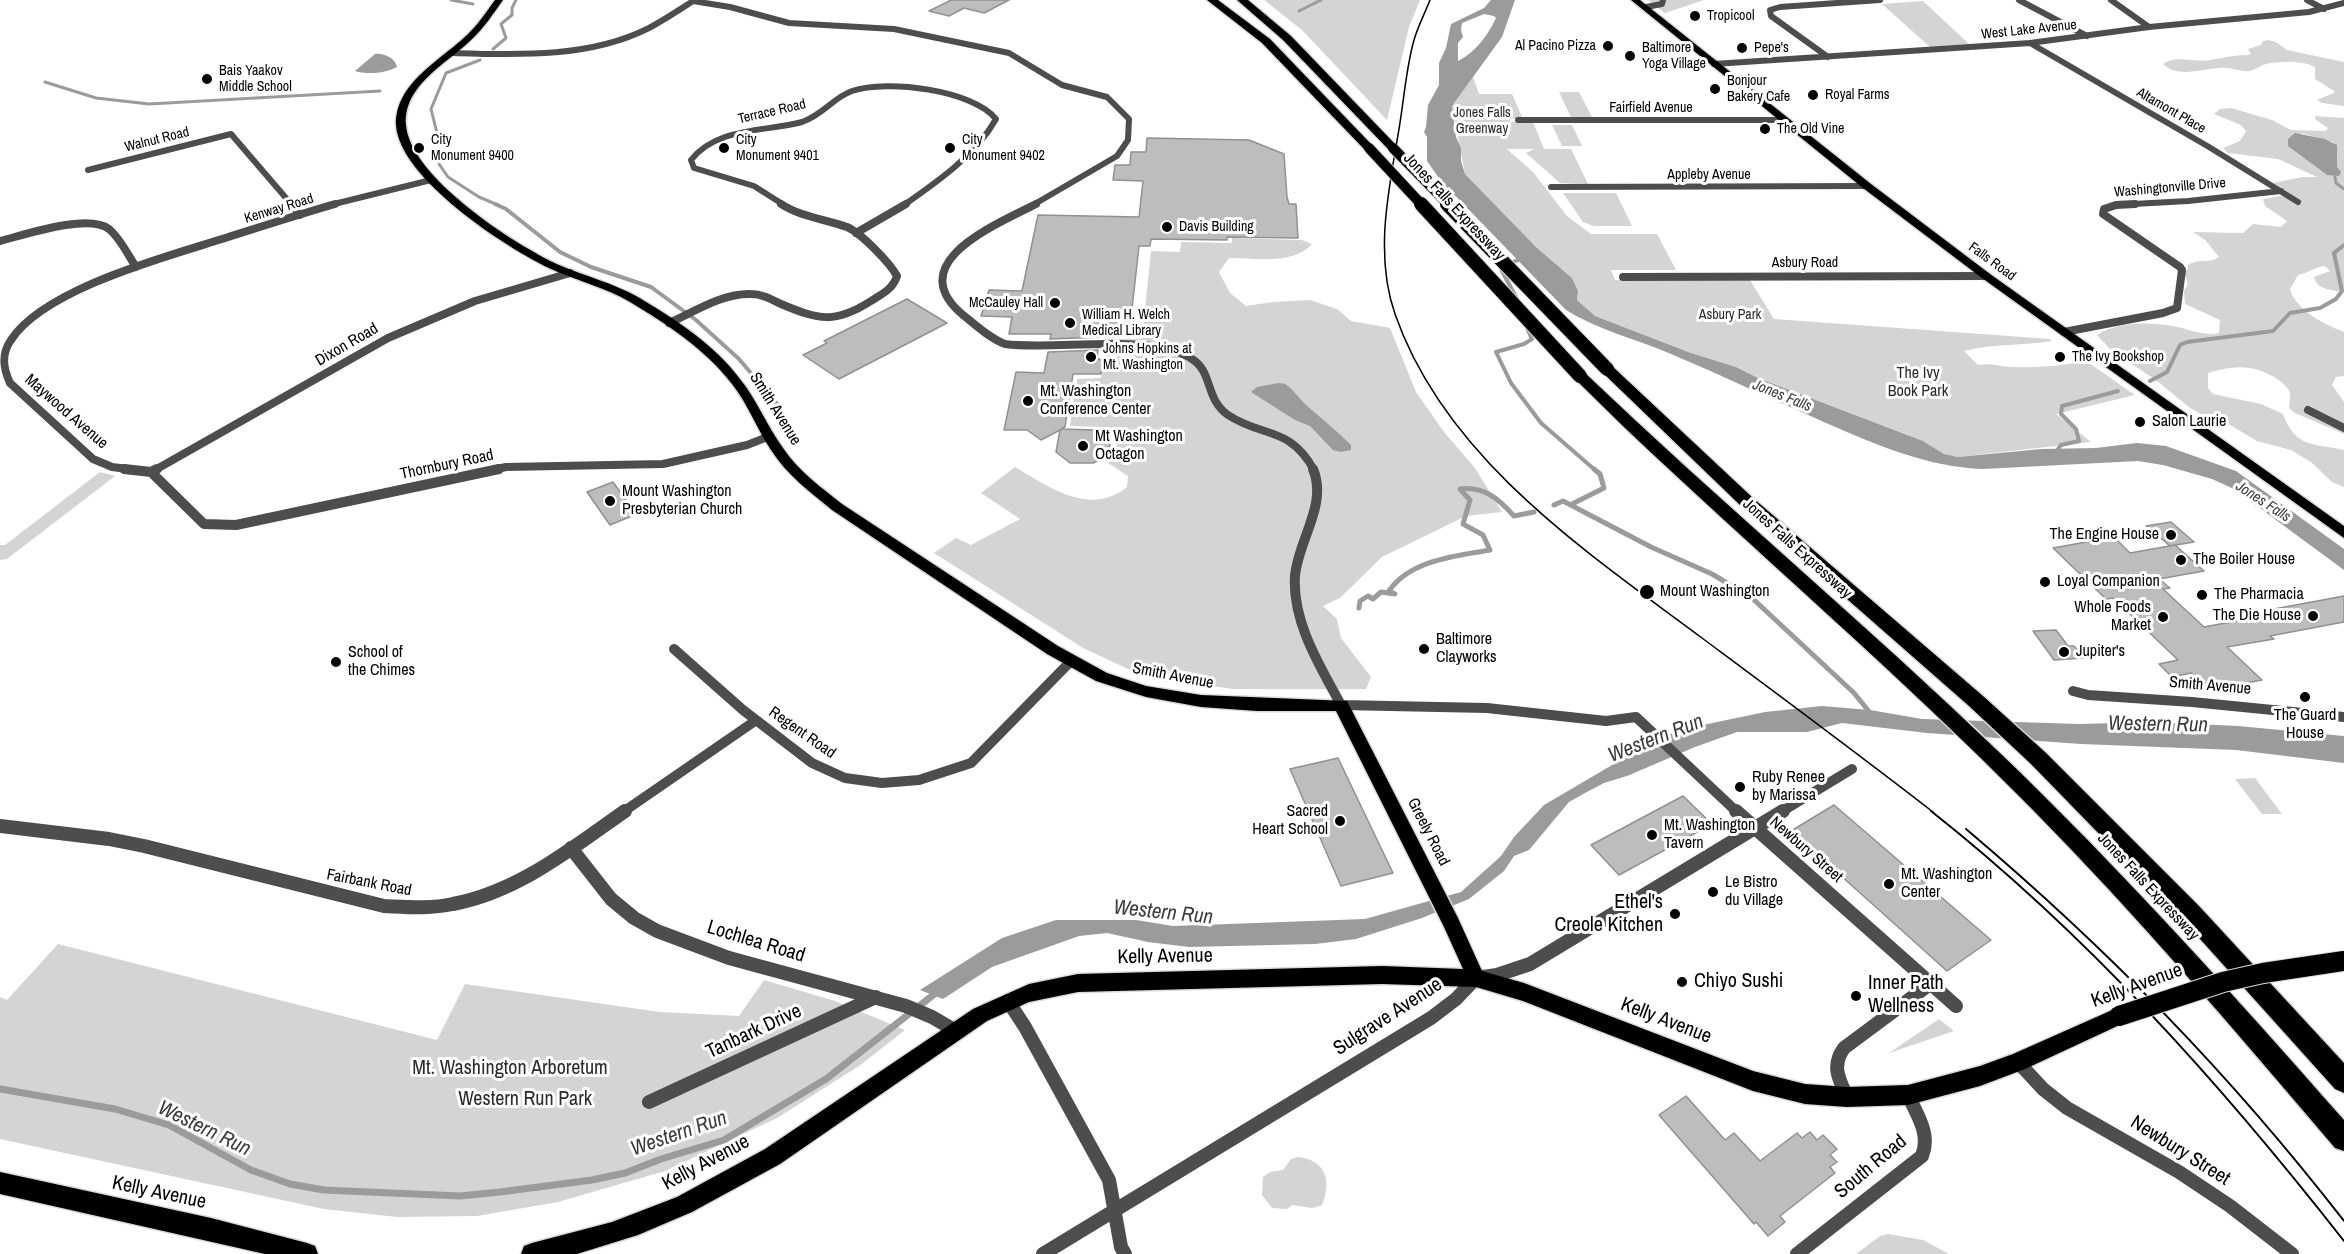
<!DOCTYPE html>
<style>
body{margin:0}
canvas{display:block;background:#fff}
</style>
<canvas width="2344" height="1254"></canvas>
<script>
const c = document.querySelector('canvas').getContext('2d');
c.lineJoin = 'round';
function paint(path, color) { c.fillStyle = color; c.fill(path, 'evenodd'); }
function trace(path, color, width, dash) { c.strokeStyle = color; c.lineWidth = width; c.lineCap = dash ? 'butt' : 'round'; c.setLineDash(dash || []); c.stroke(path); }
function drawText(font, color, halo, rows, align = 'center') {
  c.font = font + ' "Archivo Narrow",sans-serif'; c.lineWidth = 6; c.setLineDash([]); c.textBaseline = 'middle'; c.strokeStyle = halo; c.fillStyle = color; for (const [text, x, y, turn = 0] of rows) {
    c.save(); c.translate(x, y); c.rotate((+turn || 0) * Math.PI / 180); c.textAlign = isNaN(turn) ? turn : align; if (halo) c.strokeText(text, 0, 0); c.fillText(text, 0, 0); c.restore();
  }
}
const green = new Path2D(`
 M1264,0h156l-11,27 -22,93 -85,-90z
 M1648,0h56l-39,13z
 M1923,1l46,43 -39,3 -48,-43z
 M2268,40l8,2 11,8 57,12v44l-22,-3 -5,-3 17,-7v-2l-19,-12v-12c-12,-7 -36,-6 -49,-3 -6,2 -11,6 -17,7 -10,1 -18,-4 -28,-3 -18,0 -43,11 -58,-4 13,-10 32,-1 47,-4 13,-2 24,-5 38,-5l3,-1 -3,-5 13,-4 2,-4z
 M1473,77l6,17h33l10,23 -11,2 -2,3h24l11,27h27l17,35 -28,-1 -34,-30 8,-4h-27l26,23 34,44 24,18h66l19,36h-65l4,10h135l24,39 276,20 2,2c-29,5 -59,2 -88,10l14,14c15,-2 19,1 32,2 25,1 52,-1 76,-6l49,34 -79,19 35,28 -133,15 -14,-3 -21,-13 -165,-63 -22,-11 -45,-14 -96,-37 -18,-16 1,-9 -6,-13 -35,-30 -72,-74 -13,-68z
 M1559,92h20l13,25h-21z
 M2231,108l41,12 19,10 35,1 2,-3 -13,-9v-3l29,2v174c-12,-2 -27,-2 -30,-15l16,-6 -5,-5c-10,1 -17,7 -27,9l-8,14c5,21 36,36 54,43v44l-8,1 -4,8 12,17v32l-49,-21 -6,-5c0,-4 2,-11 1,-15 -2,-6 -8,-11 -13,-14 -23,-15 -43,-14 -69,-6v15l5,6 48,10 22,10c12,34 30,29 61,36v37l-12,-5 -21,-20 -20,-12 -34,-9 -27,-16 -23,-7 -18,-11 -32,-26 -46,-31 -14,-15c23,-15 59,-13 85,-7 12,3 24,8 37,5l1,-13 -35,-16 -1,-13 4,-7 -4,-12 4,-3v-4c9,-7 22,-1 31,-8l-14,-17 -12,-8 50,1 10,-9 28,3 6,-6 -22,-15 -2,-7 28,-5 -18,-11 29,-6h15l-39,-18 -50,-6 -5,-5 17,-7 6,-10 -5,-6 -27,-11 6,-5zM2301,133l32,9 3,6 1,19 -10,8 -15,-11z
 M1552,125h20l10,21h-20z
 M1563,193h53l16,33h-38l-11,-4z
 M1232,238l70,2 10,4c-18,21 -58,14 -83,14l-10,14 11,21 16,13 27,-4 37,-2 27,9 14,12 39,7 26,64 28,40 31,36 27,44 -36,4 -84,41 -42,41 -17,8 14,13 4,19 30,39 -5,12h-132l-56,-7 -50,-13 -45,-21 -149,-95 22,-15 15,7 49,-26 -39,-26 34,-26c34,20 75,50 112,20l1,-11 -20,-13 6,-7 4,-17 -17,-12 -31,-1 7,-47 24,-1 4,-39h37l9,-88 29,1 1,-10 51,1z
 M100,472l15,4 -108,83 -7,1v-15h5z
 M2255,778l27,36h-20l-27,-35z
 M58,944l379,96 28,-56 195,28 79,4 25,-36 71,21 70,29 -46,36 -82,52 -112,53 -107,31 -81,14 -80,1 -73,-8 -324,-70v-142l7,3z
 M1939,1019l15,12 -65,22z
 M1298,1157c28,3 34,24 24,48l-10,3 -20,-3 -5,4 -15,-1 -10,-13 1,-18 7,-5 13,-2 8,-11z
 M1888,1234l35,6 26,14h-93l24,-18z`);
const water = new Path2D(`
 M1491,0h24l-13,37 -50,69 4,31 5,11v13l4,13 72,74 35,30 6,13 -1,9 18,16 96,37 45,14 22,11 165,63 21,13 14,3 83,-8 55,-1 41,-5 29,3 70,25 108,78v21l-110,-81 -22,-10 -49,-14 -25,-4 -155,8c-56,-2 -106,-24 -157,-46 -52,-23 -103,-47 -155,-69 -35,-15 -73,-24 -105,-44l-125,-129 -14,-20v-24l-3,-5 2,-5 2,-22 11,-20v-22l7,-15 5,-24 33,-16zM1484,14l10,2 2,2c-8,17 -21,35 -38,43v-18l5,-6 -2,-7 1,-7z
 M375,54c9,-1 20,4 22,13 -10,6 -30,8 -42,4z
 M2295,133l30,6 12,6v22l4,5 -2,4 -12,-1 -39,-29v-7z
 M1279,383c4,1 6,0 9,3 6,5 11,12 17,18 16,14 31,26 46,41v5l-10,2 -8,-2 -23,-24 -15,-6 -44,-28 6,-5z
 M1822,706l48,4 52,9 157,5 73,-2 86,4 106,10v27l-108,-13 -155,-6 -154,-11 -85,-10 -35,9h-70l-42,15 -68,29 -23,7 -19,10 -16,9 -40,48 -15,6 -10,15 -35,28 -47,19 -66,21 -41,5 -126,3 -41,-5 -41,-9 -28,3 -87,31 -49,32 -23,-9 82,-52 54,-18h80l37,6 192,-7 96,-27 40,-36 13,-19 30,-32 97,-57 38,-18 86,-18z`);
const streamFar3 = new Path2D(`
 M451,0l22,4
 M1299,11l22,-11
 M493,49l13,-11 -5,-14 11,-9v-7l4,-8
 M480,60l-34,13 -15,36 9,36 -1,19 9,13 31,20 19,8
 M45,82l51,16 53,6 231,-13
 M2335,177l1,6 8,6`);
const streamFar2 = new Path2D(`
 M495,204l11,5 54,43 31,15 60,20 45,33 43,39 39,46
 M1518,301l-18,-34 21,-8
 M1525,324l7,15 -8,5 -28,8 15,31 30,40 54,47
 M2150,381l17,-9 13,-27 7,-3 86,-11 17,-18 30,-5 16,-9 6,-8 -8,-38 10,-8
 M2060,453l-2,-4 3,-4 18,-4 -3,-12 -15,-15 1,-8 56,-15`);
const streamFar1 = new Path2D(`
 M1572,504l32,-16 -4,-14 -6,-5
 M1554,505l9,-4 88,46 61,27 40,24 102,95 17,21
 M1359,608l1,-7 8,-5 5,3 8,-7 14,2 -6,-3c21,-31 67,-35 101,-41l-7,-15 -20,-11 7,-24 -10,-11c24,-3 39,10 54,27l20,-4`);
const stream = new Path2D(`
 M0,1089l115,20 54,16 82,45 39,14 34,6 136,6 40,-4 92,-12 33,-7 36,-14 63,-19 102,-61 111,-87`);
const building = new Path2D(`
 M951,0h58l-25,13 -20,-5 -15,8 -20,-5z
 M1147,138l102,2 35,14 3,43 2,7h7l2,34 -71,-1v3l-76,-1 -1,7h-11l-10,90 -79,3 1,-5h-42l3,-17 -31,-1 8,-26 33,1 16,-76 101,2 4,-36 -30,-1 2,-15h15l1,-13h15z
 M907,299l40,24 -108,56 -36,-24 24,-12 -3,-2z
 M1098,350l-1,8 6,3 -2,13h-28l-8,53 -4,2 34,1 15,11 -1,14 -16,8h-23l-14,-11 4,-22 -19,10 -14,-10h-23l12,-58 28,1 4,-21z
 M613,482l13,18 -4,1 10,15 -22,9 -23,-33z
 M2171,522l23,20 -24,4 -24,-20z
 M2114,537l16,16 45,-8 29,26 -45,8 11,9 -7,1 41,38 75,-14 -5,-4 70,-13v26l-74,14 4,3 -47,8 35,33 -54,10 -17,-17 -19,4 -13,-13 19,-4 -65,-62 -7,1 -53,-51z
 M2056,630l12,16h6l10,12 -30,2 -21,-29z
 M1338,758l55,115 -52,13 -51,-117z
 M1683,796l29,28 -93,51 -28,-30z
 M1834,805l157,135 -44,31 -156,-140z
 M1686,1096l39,44 9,-7 26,28 37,-28 5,5 8,-6 7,8 6,-5 14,14 -7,6 7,7 -7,5 5,6 -55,43 5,6 -17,14 -12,-14 -2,2 -95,-109z`);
const minorFar3 = new Path2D(`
 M2019,0l68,36
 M2111,0l38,27
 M2307,0l17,9
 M1646,7l16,-3 1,-4
 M2030,43l179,104 89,55
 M453,53c65,2 137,5 196,-25 15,-8 30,-18 44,-27l37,6 59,16 105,6 115,24 53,32 45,12 22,22 -1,21 -11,16 -84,49
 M1828,57l-57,-41 -1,-6 10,-3 100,-7
 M1714,64l316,-21 119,-16 160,-15 35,-9
 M1518,120h266
 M88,170l143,-36 61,71
 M1551,187l316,-1
 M330,205l101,-25
 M784,205l-30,-19 -60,-18 -3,-8c26,-33 73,-28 111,-38 21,-7 32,-25 50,-31 35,-12 121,-1 144,28 -20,36 -59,63 -92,86
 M2115,205l73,-4 93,-10`);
const minorFar2 = new Path2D(`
 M291,204l9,11
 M1036,204c-38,20 -136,58 -73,111 13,10 26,23 42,29 50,7 146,-12 187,15 21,13 13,40 36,56 35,23 62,11 86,55
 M856,233l50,-29
 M0,241c24,-6 88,-28 109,-12 11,9 19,26 27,38
 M1623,277l363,-1
 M669,323c25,-11 53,-30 82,-29 11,0 20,5 30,10 38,16 54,20 90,-3 11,-7 22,-12 26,-25 -7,-13 -36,-43 -50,-49 -22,-8 -46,-10 -66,-23
 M2064,332l99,-19 14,-5 5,-38 -2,-3 -77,-53 1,-5 12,-4 19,-1
 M2308,410l36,18
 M136,470l-24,-3 -19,-8 -83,-76c-7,-15 -9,-29 1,-43 33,-51 154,-83 211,-101 38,-12 75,-24 113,-35
 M155,470l233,-132 87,-37 95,-28
 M492,470l14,-3 157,-3 84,-19 23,-9`);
const minorFar1 = new Path2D(`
 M124,469l27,3
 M1313,469c15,36 -15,71 -18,107 -3,46 25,90 46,129l146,3 119,13 30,-4 101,95
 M151,472l53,52 32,1 263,-56
 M151,472l6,-3
 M674,649l69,61 69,53 33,15 37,5 37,-3 52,-17 99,-101
 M2073,691l15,4 104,7 152,15
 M623,812l132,-91
 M1781,812l71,-43`);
const minor = new Path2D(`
 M1736,811l220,195
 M0,826l109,13 35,7 240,60c23,1 46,3 69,-2 65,-12 119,-56 172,-93
 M571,848l40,51 23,19 23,13 72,27 177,48 26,11 24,14
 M1008,1001l17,26 84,153 12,67 4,7
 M2018,1062l25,27 24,19 112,64 51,34 62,48
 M1847,1097c-8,-18 -16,-31 -3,-49l86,-64
 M649,1102l227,-105
 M1043,1254l388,-236 25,-19 20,-21 21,-3 33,-11 253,-153
 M1797,1254l125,-98c9,-22 -5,-41 -14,-61`);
const major = new Path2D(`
 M495,0h8c-10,14 -19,28 -31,39 -24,24 -69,46 -66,86 4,52 109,120 153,140 26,11 54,18 79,32 37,22 76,47 102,82 17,21 27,47 43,69 15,23 38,39 59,56l216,142 49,27 39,13 55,9 146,6 111,217 24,53 42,12 229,88 52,13 42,3 61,-2 72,-19 33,-12 106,-47 7,3 3,6 -3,6 -101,47 -45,17 -72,19 -61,2 -42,-3 -52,-13 -230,-90 -47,-14 -94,-3 -304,8 -49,10 -42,19 -207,143 -88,48 -54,23 -61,19h-56l3,-8 8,-3 80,-21 65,-25 88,-48 208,-140 56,-25 49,-10 304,-8 81,3 -19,-42 -108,-216h-79l-56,-4 -55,-10 -50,-16 -49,-27 -215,-144c-22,-18 -45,-35 -61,-60 -14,-21 -23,-46 -39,-66 -27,-35 -65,-60 -102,-82 -25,-15 -53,-21 -79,-33 -45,-21 -152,-91 -155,-144 -1,-42 45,-65 71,-90 11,-10 19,-23 28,-35z
 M1631,0h9l231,184 119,90 354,252v12l-362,-260 -119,-90z
 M0,1172l211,46 96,25 8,3 3,8h-53l-265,-60z`);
const highway = new Path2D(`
 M1207,0h11l52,39 103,107v4h-8l-103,-107z
 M1237,0h11l43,36 106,110v4h-8l-106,-110z
 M1607,365l5,1 141,132 230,198 62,56 154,154 145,157v30l-9,-4 -152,-169 -152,-156 -62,-58 -228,-200 -139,-134 -2,-3z
 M1580,372l5,1c136,130 280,250 415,380 121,116 233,241 344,367v31l-9,-3c-99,-116 -198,-233 -305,-341 -130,-132 -271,-252 -405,-379l-50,-49 -2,-3 2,-3z`);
const tramFar1 = new Path2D(`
 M1430,0c-5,13 -12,26 -16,40 -8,28 -10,60 -15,89 -10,60 -25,125 -4,185 50,144 190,237 307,324 78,58 155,115 231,174`);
const tram = new Path2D(`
 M1931,811c157,124 290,273 413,430
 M1966,829c142,120 264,245 378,392`);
const majorBridge = new Path2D(`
 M2119,1016l104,-34 40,-9 81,-12`);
const highwayBridgeFar1 = new Path2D(`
 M1369,148l53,57
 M1393,148l56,57`);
const highwayBridge = new Path2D(`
 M1421,204l159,172
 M1447,204l160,165`);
const markers = [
 [1695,16,6,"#000"],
 [1608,46,6,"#000"],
 [1742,48,6,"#000"],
 [1630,56,6,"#000"],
 [207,79,6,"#000"],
 [1715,89,6,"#000"],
 [1813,95,6,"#000"],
 [1765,129,6,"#000"],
 [419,148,6,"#000"],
 [724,148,6,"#000"],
 [950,148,6,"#000"],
 [1167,227,6,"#000"],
 [1055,303,6,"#000"],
 [1070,323,6,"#000"],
 [1091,357,6,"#000"],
 [2060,357,6,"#000"],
 [1028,401,6,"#000"],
 [2140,422,6,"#000"],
 [1083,446,6,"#000"],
 [610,501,6,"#000"],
 [2171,535,6,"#000"],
 [2181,560,6,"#000"],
 [2045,582,6,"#000"],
 [1647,592,8,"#000"],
 [2202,595,6,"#000"],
 [2313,616,6,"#000"],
 [2163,617,6,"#000"],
 [1424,649,6,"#000"],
 [2064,652,6,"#000"],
 [336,662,6,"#000"],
 [2305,697,6,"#000"],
 [1740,787,6,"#000"],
 [1340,821,6,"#000"],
 [1652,835,6,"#000"],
 [1889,884,6,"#000"],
 [1713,892,6,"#000"],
 [1675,914,6,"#000"],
 [1682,982,6,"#000"],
 [1856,996,6,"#000"]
];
const farPoinames = [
 ["Tropicool",1707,16],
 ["Al Pacino Pizza",1596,46,"right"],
 ["Baltimore",1642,48],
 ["Yoga Village",1642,64],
 ["Pepe's",1754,48],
 ["Bais Yaakov",219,71],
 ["Middle School",219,87],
 ["Bonjour",1727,81],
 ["Bakery Cafe",1727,97],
 ["Royal Farms",1825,95],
 ["The Old Vine",1777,129],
 ["City",431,140],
 ["Monument 9400",431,156],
 ["City",736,140],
 ["Monument 9401",736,156],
 ["City",962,140],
 ["Monument 9402",962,156],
 ["Davis Building",1179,227],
 ["McCauley Hall",1043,303,"right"],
 ["William H. Welch",1082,315],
 ["Medical Library",1082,331],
 ["Johns Hopkins at",1103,349],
 ["Mt. Washington",1103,365],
 ["The Ivy Bookshop",2072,357]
];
const farStreetnames = [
 ["West Lake Avenue",2029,30,-6],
 ["Fairfield Avenue",1651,108],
 ["Altamont Place",2171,111,30],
 ["Terrace Road",772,112,-13],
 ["Walnut Road",157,140,-14],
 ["Appleby Avenue",1709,175],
 ["Washingtonville Drive",2170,188,-5],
 ["Kenway Road",279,209,-17],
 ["Falls Road",1992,262,36],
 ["Asbury Road",1805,263]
];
const farParknames = [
 ["Jones Falls",1482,113],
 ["Greenway",1482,129],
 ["Asbury Park",1730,315]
];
const farWaternames = [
 ["Jones Falls",1782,396,22],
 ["Jones Falls",2263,502,33]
];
const streetNames = [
 ["Jones Falls Expressway",1454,207,47],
 ["Dixon Road",347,345,-30],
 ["Smith Avenue",775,409,58],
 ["Maywood Avenue",66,412,41],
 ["Thornbury Road",447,465,-12],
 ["Jones Falls Expressway",1797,549,42],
 ["Smith Avenue",1173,676,11],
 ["Smith Avenue",2210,686,5],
 ["Regent Road",802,733,35],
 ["Greely Road",1428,832,63],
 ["Newbury Street",1806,850,41],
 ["Fairbank Road",369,883,11],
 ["Jones Falls Expressway",2148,887,47]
];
const parkNames = [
 ["The Ivy",1918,374],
 ["Book Park",1918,392]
];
const poiNames = [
 ["Mt. Washington",1040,392],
 ["Conference Center",1040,410],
 ["Salon Laurie",2152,422],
 ["Mt Washington",1095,437],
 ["Octagon",1095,455],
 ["Mount Washington",622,492],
 ["Presbyterian Church",622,510],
 ["The Engine House",2159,535,"right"],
 ["The Boiler House",2193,560],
 ["Loyal Companion",2057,582],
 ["Mount Washington",1660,592],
 ["The Pharmacia",2214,595],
 ["Whole Foods",2151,608,"right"],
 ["Market",2151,626,"right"],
 ["The Die House",2301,616,"right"],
 ["Baltimore",1436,640],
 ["Clayworks",1436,658],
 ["Jupiter's",2076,652],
 ["School of",348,653],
 ["the Chimes",348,671],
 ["The Guard",2305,716,"center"],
 ["House",2305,734,"center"],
 ["Ruby Renee",1752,778],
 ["by Marissa",1752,796],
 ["Sacred",1328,812,"right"],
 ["Heart School",1328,830,"right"],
 ["Mt. Washington",1664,826],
 ["Tavern",1664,844],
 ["Mt. Washington",1901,875],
 ["Center",1901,893],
 ["Le Bistro",1725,883],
 ["du Village",1725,901]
];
const nearPoinames = [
 ["Ethel's",1663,903,"right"],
 ["Creole Kitchen",1663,926,"right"],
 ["Chiyo Sushi",1694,982],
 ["Inner Path",1868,984],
 ["Wellness",1868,1007]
];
const nearStreetnames = [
 ["Lochlea Road",756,942,17],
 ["Kelly Avenue",1165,957,-1],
 ["Kelly Avenue",2137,986,-20],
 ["Sulgrave Avenue",1388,1017,-33],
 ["Kelly Avenue",1666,1021,21],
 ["Tanbark Drive",754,1032,-25],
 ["Newbury Street",2180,1151,32],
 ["Kelly Avenue",706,1163,-28],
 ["South Road",1871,1167,-40],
 ["Kelly Avenue",159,1193,12]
];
const nearParknames = [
 ["Mt. Washington Arboretum",510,1069],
 ["Western Run Park",525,1100]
];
const nearWaternames = [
 ["Western Run",2158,725,1],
 ["Western Run",1656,739,-21],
 ["Western Run",1163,913,6],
 ["Western Run",204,1129,26],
 ["Western Run",679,1134,-19]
];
paint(green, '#d4d4d4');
paint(water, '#9b9b9b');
trace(streamFar3, '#9b9b9b', 3);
trace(streamFar2, '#9b9b9b', 4);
trace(streamFar1, '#9b9b9b', 5);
trace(stream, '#9b9b9b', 7);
paint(building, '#bdbdbd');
trace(building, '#919191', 1.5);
trace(major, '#dbdbdb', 3);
trace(highway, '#dbdbdb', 3);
trace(minorFar3, '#4d4d4d', 6);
trace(minorFar2, '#4d4d4d', 8);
trace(minorFar1, '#4d4d4d', 10);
trace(minor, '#4d4d4d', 14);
paint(major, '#000');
paint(highway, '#000');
trace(tramFar1, '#000', 1.5);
trace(tram, '#000', 2);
trace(majorBridge, '#dbdbdb', 22, []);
trace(highwayBridgeFar1, '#dbdbdb', 12, []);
trace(highwayBridge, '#dbdbdb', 16, []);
trace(majorBridge, '#000', 20);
trace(highwayBridgeFar1, '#000', 10);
trace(highwayBridge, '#000', 14);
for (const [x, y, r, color] of markers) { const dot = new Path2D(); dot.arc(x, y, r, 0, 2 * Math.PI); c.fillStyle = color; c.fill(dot); trace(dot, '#fff', 2); }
drawText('14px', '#000', '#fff', farPoinames, 'left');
drawText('14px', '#000', '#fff', farStreetnames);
drawText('14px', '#2b2b2b', '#fff', farParknames);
drawText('italic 15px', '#3c3c3c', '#fff', farWaternames);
drawText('16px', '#000', '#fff', streetNames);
drawText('16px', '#2b2b2b', '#fff', parkNames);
drawText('16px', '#000', '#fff', poiNames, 'left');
drawText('20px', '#000', '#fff', nearPoinames, 'left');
drawText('20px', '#000', '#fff', nearStreetnames);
drawText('20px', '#2b2b2b', '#fff', nearParknames);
drawText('italic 21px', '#3c3c3c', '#fff', nearWaternames);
</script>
